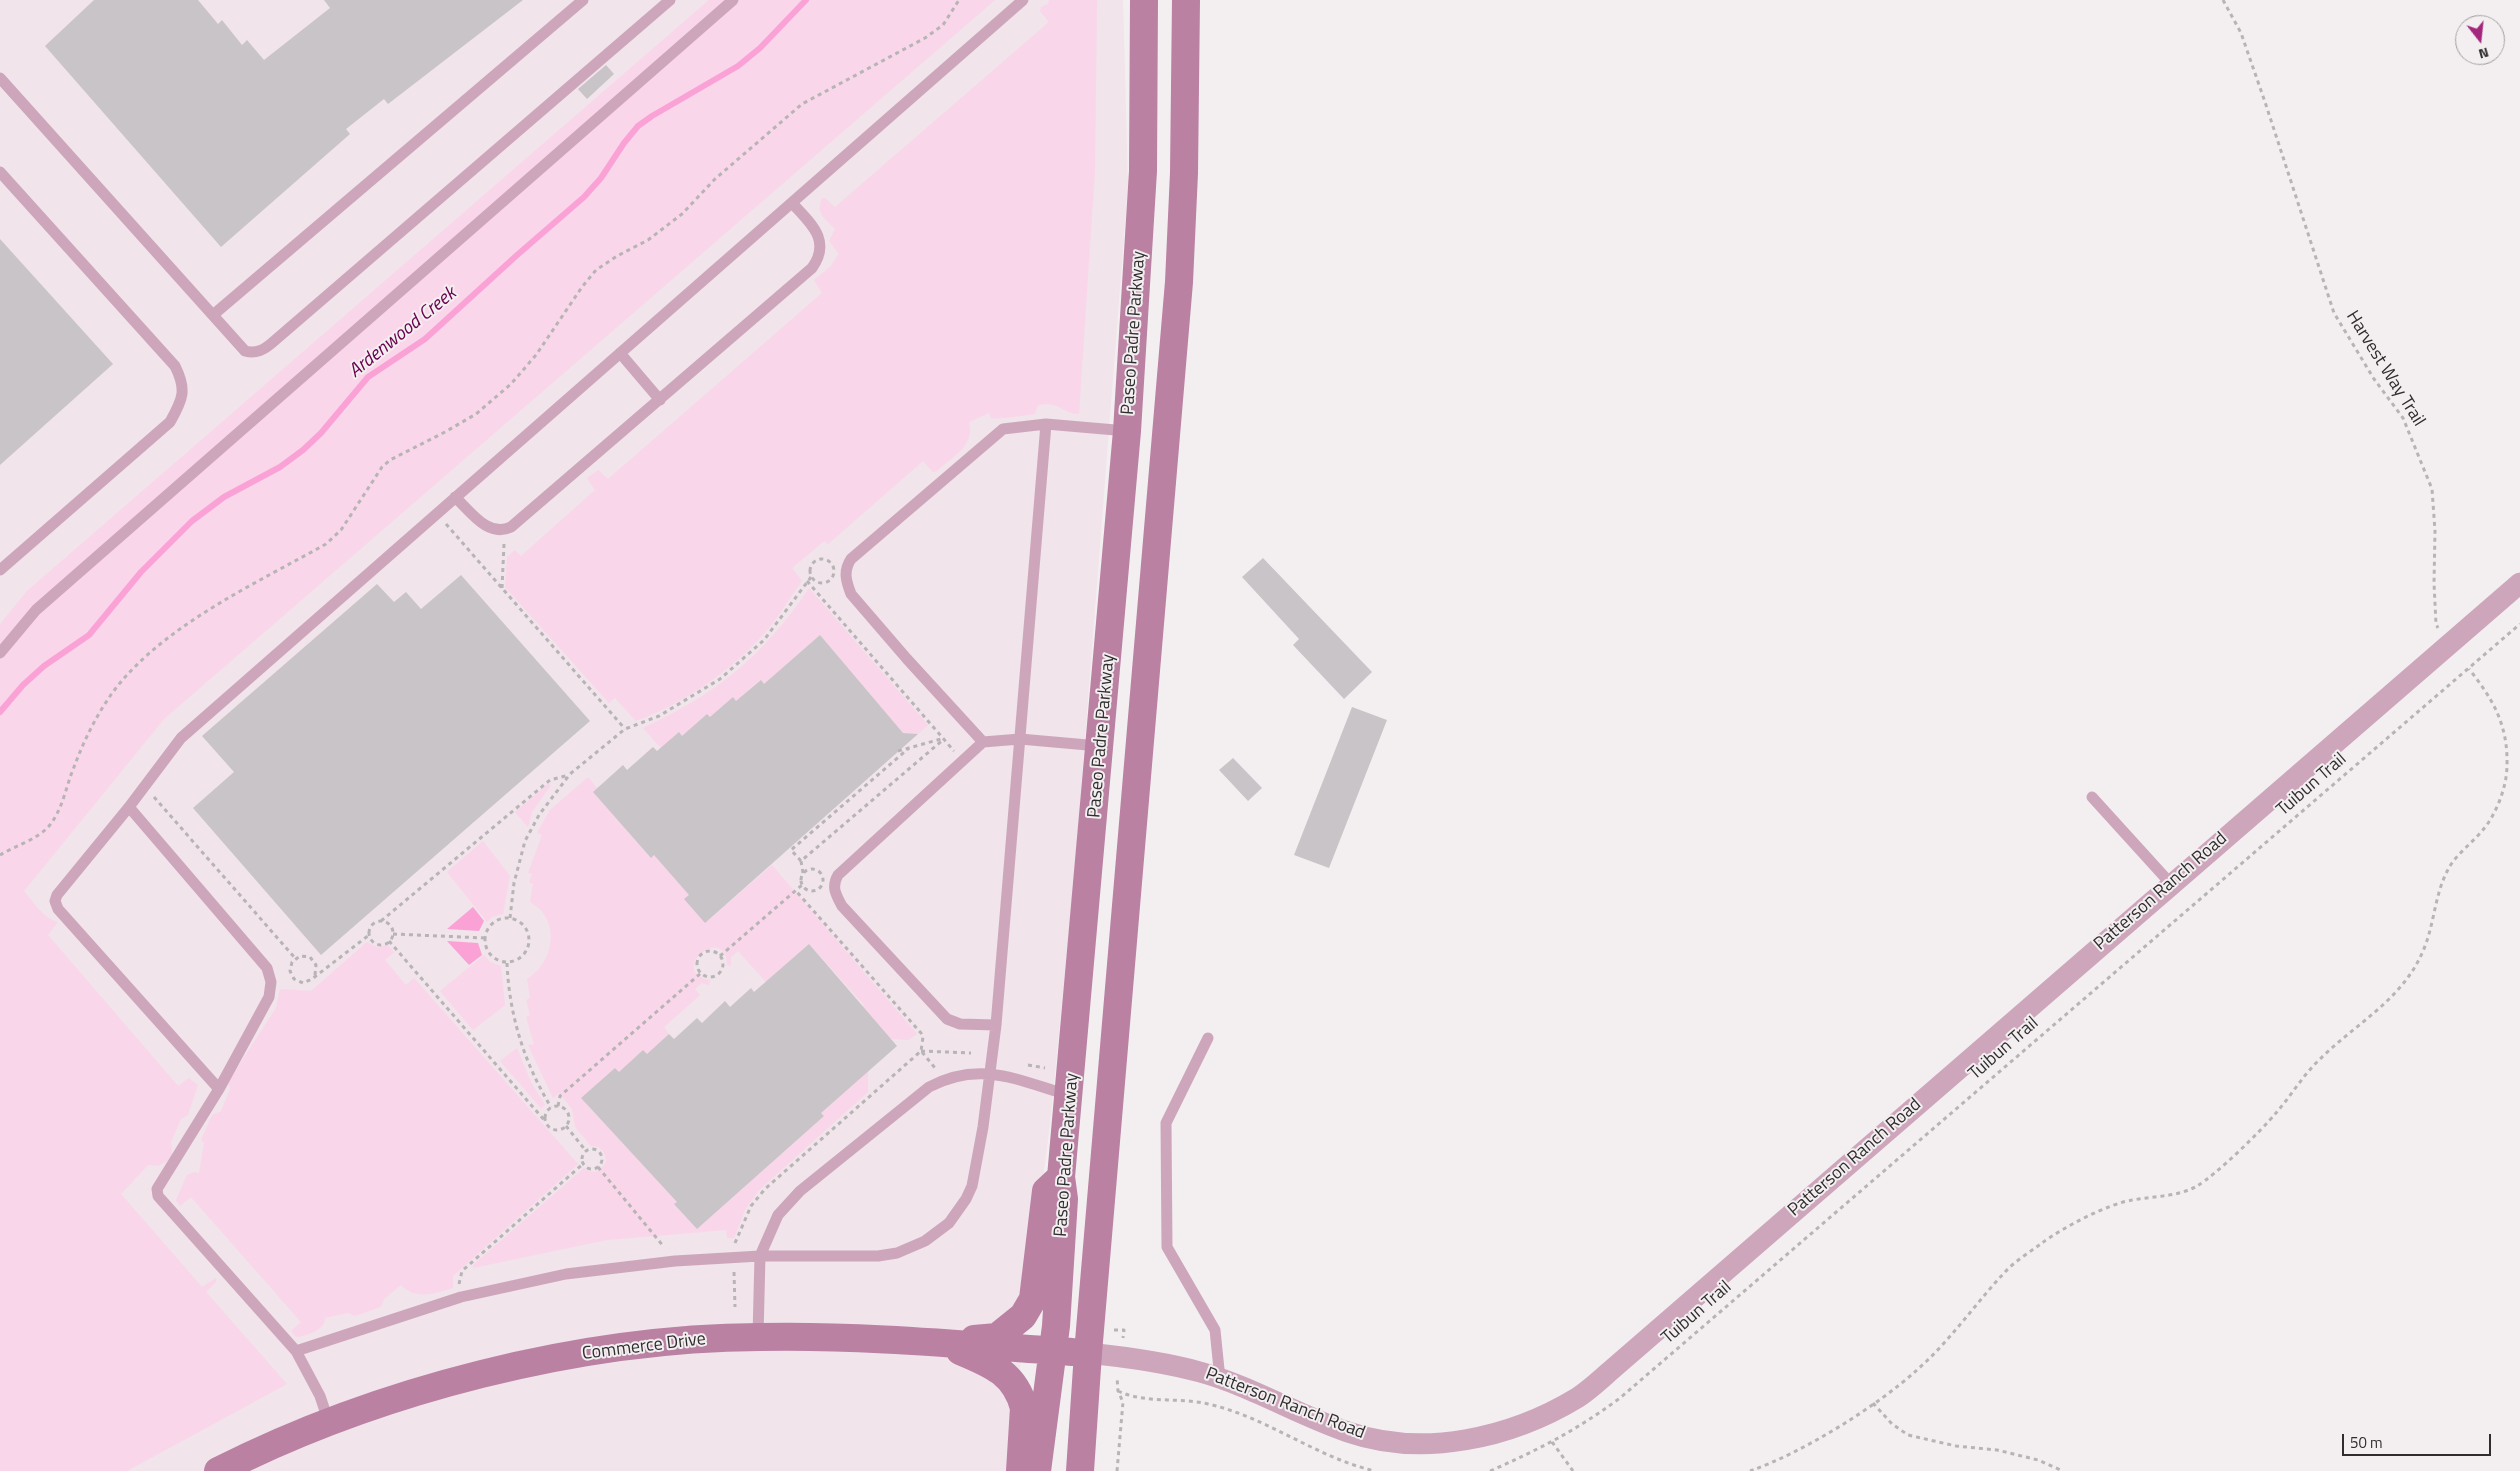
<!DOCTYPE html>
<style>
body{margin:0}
#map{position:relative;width:2520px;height:1471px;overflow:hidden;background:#f3eff1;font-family:"Titillium Web",sans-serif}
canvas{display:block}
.north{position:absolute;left:2455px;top:15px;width:50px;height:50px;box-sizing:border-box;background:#f3eff1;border:1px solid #a5a1a3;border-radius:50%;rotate:164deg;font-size:14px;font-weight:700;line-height:20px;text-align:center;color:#2f2d2e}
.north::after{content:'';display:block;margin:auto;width:18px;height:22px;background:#a3277c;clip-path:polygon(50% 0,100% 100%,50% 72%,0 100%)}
.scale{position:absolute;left:2342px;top:1434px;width:149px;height:22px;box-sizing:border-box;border:2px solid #2f2d2e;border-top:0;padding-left:6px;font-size:15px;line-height:18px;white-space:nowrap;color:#2f2d2e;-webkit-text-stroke:4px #f3eff1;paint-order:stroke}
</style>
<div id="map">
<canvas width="2520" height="1471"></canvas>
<div class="north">N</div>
<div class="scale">50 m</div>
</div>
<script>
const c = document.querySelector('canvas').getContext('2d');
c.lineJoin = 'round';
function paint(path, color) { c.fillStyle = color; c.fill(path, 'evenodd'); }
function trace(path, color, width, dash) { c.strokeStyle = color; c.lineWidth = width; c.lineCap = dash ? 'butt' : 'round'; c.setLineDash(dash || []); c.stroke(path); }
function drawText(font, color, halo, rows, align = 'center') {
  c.font = font + ' "Titillium Web",sans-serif'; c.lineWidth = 4; c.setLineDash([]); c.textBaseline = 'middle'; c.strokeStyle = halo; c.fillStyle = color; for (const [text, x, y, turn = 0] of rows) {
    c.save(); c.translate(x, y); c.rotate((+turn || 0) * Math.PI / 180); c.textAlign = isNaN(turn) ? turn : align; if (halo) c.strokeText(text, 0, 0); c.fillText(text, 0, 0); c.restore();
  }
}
const built = new Path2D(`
 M0,0h1123l5,185 -54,695 -23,235 -44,356h-1007z`);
const green = new Path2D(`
 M709,0h286l-831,719 -140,172c10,12 19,27 34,31l-10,13 130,151 11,-8 9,7 -10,30 -7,4 -10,23 1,12 -3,6 -11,6 -10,-1 -27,29 81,93 14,-9v4l-10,10 81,92 -160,87h-127v-847l27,-33z
 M1049,0h48l-2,170 -16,244c-20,-1 -16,-13 -41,-9l-3,9c-9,1 -38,6 -44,4l-2,-5 -20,9c6,24 -16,34 -32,49l-4,1 -10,-11 -95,83 -4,-3 -32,27 10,13c-11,15 -21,32 -33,47 -35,41 -82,74 -133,93l-21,-23 -6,5 -104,-116 2,-30 8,-7 6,6 74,-66 -8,-12 11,-8 10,9 214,-186 -8,-13 16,-13 9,-13 -10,-13 6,-12c-9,-10 -20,-15 -13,-31h3l10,9 214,-185 -9,-11 1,-4 7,-3z
 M809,588l119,137 -10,9 -15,-1 -83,-98 -56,49 -4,-4 -24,21 -3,-4 -23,20 -28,19 -3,-4 -18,16 -18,-20c73,-34 121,-72 166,-140z
 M588,777l9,11 -4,4 57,65 4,-2 35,40 16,28 67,-58 145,169 -9,6 -18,-1 -28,-32 2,-2 -55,-61 -43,38 -28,-31 -7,6v9l-4,-1c-1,-43 -61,6 -17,15l-1,5 -8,-2 -6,6 5,6 -36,32 5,7 -22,20 -4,-4 -24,22 -4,-4 -34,30 96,104 -3,2 23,25 127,-113 -3,-3 47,-42v21l-110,99 -13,19 -11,28h-7l-1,-8 -119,10 -134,28v-3l111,-97c9,7 17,3 22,-6 0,-10 -5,-16 -15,-16l-16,-19 -3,-18 -13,-16 -6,5 -25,-53 6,-1 -8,-27 4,-2 -4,-15 4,-2 -3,-19c27,-16 35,-59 3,-77l3,-18 -4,-2 3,-8 -4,-1 14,-38 -5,-2 13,-23z
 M549,783l2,2 -19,27 -4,15 -13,-15z
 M483,841l27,35 -7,38 -11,3 -5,5 -40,-50z
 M367,942l10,5 11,-2 6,7 -9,8 21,25 8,-7 164,186 -125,112v12c-19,5 -36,13 -52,-3l-17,14 -3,8 -26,9 -7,-3 -23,5c0,12 -18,18 -29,19l-5,-6 10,-9 -110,-125 -11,9 -4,-6 11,-25 7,-3 5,1 5,-30 -3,-3 11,-25 9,-4 9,-22 -2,-7 48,-74 4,-19 31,2z
 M484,955l6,7 11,4 4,39 -32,25 -33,-39z
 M517,1048l14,34 14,23 -4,3 -41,-47z`);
const water = new Path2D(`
 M473,907l11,14 -5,10 -32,-2z
 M447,941l31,2 4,12 -13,10z`);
const stream = new Path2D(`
 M0,712l23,-27 21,-19 45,-31 52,-63 51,-51 32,-24 56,-30 23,-17 18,-17 47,-56 57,-38 91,-83 68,-59 17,-19 23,-35 14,-17 14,-10 86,-50 22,-18 46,-48`);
const building = new Path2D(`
 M94,0h104l20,24 4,-4 20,25 5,-5 17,20 66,-52 -6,-8h199l-135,104 -4,-5 -38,30 4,5 -129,113 -176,-201z
 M606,65l8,9 -27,25 -9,-10z
 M0,239l113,125 -113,101z
 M1263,558l109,114 -28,27 -51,-54 6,-6 -57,-62z
 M461,575l129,146 -269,234 -128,-147 41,-36 -32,-36 175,-152 17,18 12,-10 15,17z
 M820,635l83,98 15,1 -213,189 -21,-24 5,-4 -35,-40 -3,3 -58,-66 30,-27 4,5 26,-23 4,4 22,-19 3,4 25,-22 3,3 23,-20 3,4 25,-21 3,4z
 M1352,707l35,13 -58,148 -35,-13z
 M1233,758l29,30 -14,13 -29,-31z
 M809,944l88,102 -76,67 3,3 -127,113 -23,-25 3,-2 -96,-104 34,-30 4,4 24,-22 4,4 22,-20 5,5 23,-21 5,5 23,-22 5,6 21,-19 3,4z`);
const path = new Path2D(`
 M2223,0l18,33 24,69 69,211 40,66 29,39 29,71 3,42 -1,52 2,41 2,4
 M446,524l179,205
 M810 571a12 12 0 1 1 24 0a12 12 0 1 1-24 0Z
 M807,581l147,170
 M502,588l2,-44
 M898,751l43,-12
 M154,797l141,161
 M0,855c15,-9 38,-16 49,-29 14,-17 17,-40 25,-59 12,-32 29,-66 53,-92 51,-56 133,-94 199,-131l15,-14 41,-63 8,-7 55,-28 31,-18 35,-30 25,-29 46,-68 14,-17 21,-14 31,-16 34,-26 33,-35 87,-75 123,-66 18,-13 16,-25
 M801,861l-10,-11 118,-102
 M801 880a11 11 0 1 1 22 0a11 11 0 1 1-22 0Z
 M803,873l-2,-12 143,-122
 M485 940a22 22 0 1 1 44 0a22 22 0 1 1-44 0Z
 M510,918l4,-35 11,-42 14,-26 31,-41 55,-45 34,-13 61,-37 44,-39 47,-63
 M381,921l169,-141 19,-5
 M369 933a12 12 0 1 1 24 0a12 12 0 1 1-24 0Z
 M393,934l92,4
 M389,941l156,180
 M697 964a13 13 0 1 1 26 0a13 13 0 1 1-26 0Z
 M720,956l82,-71
 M507,963c2,51 17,100 44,144
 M315,975l1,-10 -6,-8 -10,-1 -8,6 -2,9 4,8 9,4 9,-4 57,-44
 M921,1051l50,2
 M922,1052l13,16
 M1028,1065l17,3
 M558,1106l2,-10 141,-123
 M545 1118a12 12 0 1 1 24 0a12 12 0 1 1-24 0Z
 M566,1126l20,25
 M582 1159a10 10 0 1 1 20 0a10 10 0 1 1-20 0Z
 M598,1167l66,80
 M735,1243l16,-37 14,-17 156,-138 2,-14 -2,-4 -125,-142
 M734,1272l1,35
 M459,1284l3,-13 122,-108
 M1114,1330h10l-1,8
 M1118,1391c28,13 61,6 90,13 59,13 109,54 167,67
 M1873,1403l19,21 16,11 48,11 41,4 41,10 25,11
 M1552,1442l21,29
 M1117,1471l6,-69 -5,-11 -1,-14
 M1490,1471c48,-21 87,-41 130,-73l900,-774
 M1750,1471c52,-18 126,-64 167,-101 33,-29 58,-66 88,-98 10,-11 25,-20 37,-29 20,-15 67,-40 91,-43 22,-4 44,-3 64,-14 19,-11 64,-55 79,-73 14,-16 26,-36 41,-51 36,-37 85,-61 106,-111 12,-27 11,-58 27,-85 8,-13 22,-23 32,-35 14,-16 25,-44 25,-66 1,-40 -14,-66 -38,-96`);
const lane = new Path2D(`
 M0,78l245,273c11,3 19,-1 28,-9l397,-342
 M0,172l175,194c12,24 8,33 -5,56l-170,148
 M213,315l370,-315
 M620,353l40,47
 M455,497c16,15 33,41 56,30l301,-259c20,-28 -2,-45 -20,-65
 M0,653l36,-43 697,-610
 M983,742l-76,-83 -56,-65c-5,-13 -8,-23 0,-35l152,-130 43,-5 81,7
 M2092,797l79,87
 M129,807l-72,88 -2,6 3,8 161,180
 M996,1025l-36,-1 -13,-5 -105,-113c-6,-11 -11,-19 -4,-31l145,-133 37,-3 79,7
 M1208,1038l-42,85 1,124 48,83 5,49
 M758,1336l2,-80 18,-41 22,-24 129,-104c51,-27 88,-7 139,8
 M296,1351l165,-54 105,-23 109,-13 85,-5h118l19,-3 28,-12 24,-18 17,-24 6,-13 11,-59 13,-102 50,-601
 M329,1423l-9,-27 -24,-45 -138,-155 -1,-7 62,-100 50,-92 2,-15 -4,-14 -138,-161 52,-69 842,-738`);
const street = new Path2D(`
 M1088,1353c38,4 76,9 112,19 51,14 98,43 148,60 75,26 163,6 229,-34 11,-7 22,-17 32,-26l911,-789`);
const secondary = new Path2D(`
 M974,1339l23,-2 26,-21 10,-17 13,-108 15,-14
 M960,1351c31,13 55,22 64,57l-4,63
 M218,1471c160,-81 362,-133 542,-134 104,-2 208,8 312,15
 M1037,1471l19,-145 8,-127 -3,-22 66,-746 16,-260 1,-171
 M1080,1471l8,-118 91,-1071 5,-109 2,-173`);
const streetNames = [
 ["Paseo Padre Parkway",1134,333,-86],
 ["Harvest Way Trail",2385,369,58],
 ["Paseo Padre Parkway",1102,736,-85],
 ["Tuibun Trail",2312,785,-41],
 ["Patterson Ranch Road",2161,892,-41],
 ["Tuibun Trail",2004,1049,-41],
 ["Paseo Padre Parkway",1067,1155,-86],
 ["Patterson Ranch Road",1855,1158,-41],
 ["Tuibun Trail",1697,1313,-41],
 ["Commerce Drive",644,1347,-7],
 ["Patterson Ranch Road",1285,1404,21]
];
const waterNames = [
 ["Ardenwood Creek",403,333,-39]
];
paint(built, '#f1e4eb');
paint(green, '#fad6ea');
paint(water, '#faa2d6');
trace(stream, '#faa2d6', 6);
paint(building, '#c9c4c7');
trace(path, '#b7b4b5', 3, [4, 4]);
trace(lane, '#cea6bc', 11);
trace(street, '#cea6bc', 21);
trace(secondary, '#ba81a3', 28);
drawText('18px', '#2f2d2e', '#f3eff1', streetNames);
drawText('italic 19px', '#6a004e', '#f3eff1', waterNames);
</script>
